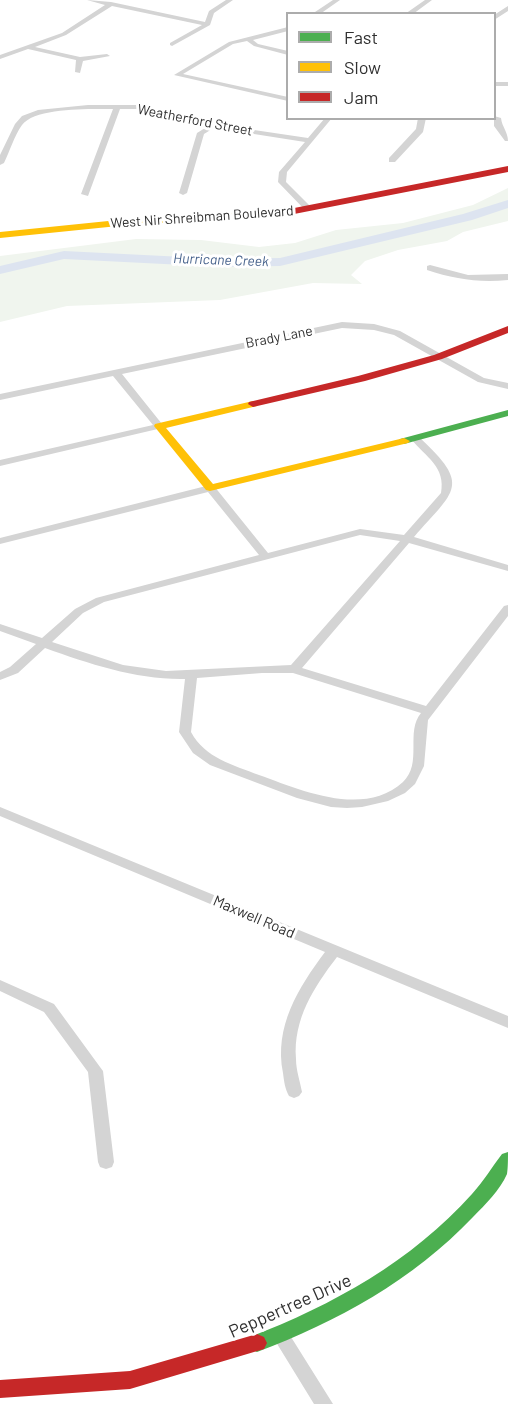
<!DOCTYPE html>
<style>
body{margin:0}
#map{position:relative;width:508px;height:1404px;overflow:hidden;background:#fff;font-family:Barlow,sans-serif}
canvas{display:block}
.legend{position:absolute;left:286px;top:12px;width:210px;height:108px;box-sizing:border-box;background:#fff;border:2px solid #acacac;margin:0;padding:8px 10px;list-style:none;font-size:18px;color:#303030}
.legend li{display:flex;align-items:center;gap:12px;height:30px}
.legend b{width:30px;border:2px solid #acacac}
</style>
<div id="map">
<canvas width="508" height="1404"></canvas>
<ul class="legend">
<li><b style="height:8px;background:#4caf50"></b>Fast</li>
<li><b style="height:8px;background:#ffc107"></b>Slow</li>
<li><b style="height:8px;background:#c62828"></b>Jam</li>
</ul>
</div>
<script>
const c = document.querySelector('canvas').getContext('2d');
c.lineJoin = 'round';
function paint(path, color) { c.fillStyle = color; c.fill(path, 'evenodd'); }
function drawText(font, color, halo, rows, align = 'center') {
  c.font = font + ' Barlow,sans-serif'; c.lineWidth = 6; c.setLineDash([]); c.textBaseline = 'middle'; c.strokeStyle = halo; c.fillStyle = color; for (const [text, x, y, turn = 0] of rows) {
    c.save(); c.translate(x, y); c.rotate((+turn || 0) * Math.PI / 180); c.textAlign = isNaN(turn) ? turn : align; if (halo) c.strokeText(text, 0, 0); c.fillText(text, 0, 0); c.restore();
  }
}
const green = new Path2D(`
 M508,188v33l-45,11 -16,9 -49,9 -33,11 -14,14 11,9 -49,-1 -93,17 -153,6 -67,16v-66l136,-17 65,1 58,7 36,-4 41,-13 67,-7 70,-18z`);
const river = new Path2D(`
 M508,200v8l-36,12 -192,46 -56,1 -160,-8 -64,15v-8l64,-15 160,8 56,-1 183,-44z`);
const street = new Path2D(`
 M87,0l24,2 94,20 4,-11 17,-11h7l-19,13 -4,12 -38,21 -2,-1v-2l32,-18 -90,-19 -46,29 -31,12 45,10 27,-3 3,2 -27,5 -3,12 -5,-1 1,-12 -48,-11 -28,10v-4l62,-22 43,-28z
 M333,0h7l-20,14h-8z
 M425,0h7l-19,14h-8z
 M508,6v5l-14,9v-5z
 M288,27v4l-35,9 5,4 30,7v4l-34,-9 -7,-5 -14,3 -50,30 105,23v4l-114,-26 55,-33z
 M494,82h14v4h-14z
 M88,105h50l116,25 54,8 17,-20h7l-45,54 -1,10 27,27 -7,2 -28,-29 1,-10 26,-30 -51,-8 -37,-8 -13,8 -17,59 -4,2 -4,-2 18,-60 13,-8 -72,-16h-18l-32,87 -7,-2 32,-85c-21,0 -78,-2 -91,16 -8,11 -12,26 -18,38l-4,2v-10l15,-31 7,-8 16,-6z
 M494,116l7,2c1,9 7,14 7,23h-3l-11,-15z
 M418,118h8l-3,14 -28,30h-6v-4l27,-29z
 M430,265l38,10 40,-1v6c-29,3 -54,-1 -81,-10v-4z
 M342,322l32,2 26,7 84,47 24,5v6l-30,-7 -84,-47 -20,-5 -32,-2 -220,46 40,50v4l-162,38v-6l153,-35 -40,-49 -113,24v-6z
 M416,436l3,1c53,49 36,53 -5,100l94,28v6l-99,-28 -107,125 124,38 78,-100 4,-1v11l-80,104 -4,46 -9,18 -10,9 -17,8 -26,6 -15,1 -16,-1 -34,-9 -87,-33 -17,-12 -14,-21 6,-53c-48,1 -95,-15 -140,-31l-27,25 -18,7v-8l10,-5 26,-23 -36,-13v-7l42,14 33,-29 21,-11 163,-43 -51,-63 -208,52v-6l210,-53 4,1 54,67 92,-24 44,6 37,-42c5,-26 -15,-36 -30,-54zM360,535l40,6 -109,124 -125,6 -43,-6 -71,-23 31,-29 21,-11zM262,673h31l128,40c-16,19 2,50 -18,69 -40,36 -102,8 -144,-7 -26,-10 -54,-17 -68,-43l6,-54z
 M0,807l508,209v12l-171,-71c-23,30 -44,62 -41,102 0,11 4,22 6,33l-3,4 -5,2 -5,-2c-4,-7 -5,-15 -6,-23 -9,-46 15,-85 42,-121l-325,-136z
 M0,980l54,24 46,63 3,4 11,91 -2,5 -6,2 -6,-2 -2,-5 -10,-90 -44,-60 -44,-21z
 M280,1326l6,3 47,75h-19l-43,-70 3,-5z`);
const fast = new Path2D(`
 M508,410v6l-104,28 -6,-3 2,-2z
 M508,1152c0,6 0,16 -1,22 -7,16 -22,31 -34,43 -60,63 -136,105 -216,135l-7,-3 -3,-6 3,-6c83,-32 162,-76 222,-143 11,-12 20,-27 30,-40z`);
const slow = new Path2D(`
 M284,210l5,3 -2,2 -159,10 -128,13v-6l128,-13z
 M253,401l5,3 -1,2 -91,22 47,56 191,-46 6,3 -2,2 -198,48 -4,-1 -52,-64 1,-2z`);
const jam = new Path2D(`
 M508,166v6l-224,44 -5,-3 5,-3z
 M508,326v7l-66,26 -77,22 -112,26 -5,-3 1,-2 109,-26 76,-21z
 M257,1334l7,3 3,6 -3,6 -134,40 -130,9v-18l130,-9z`);
const farStreetnames = [
 ["Weatherford Street",195,120,11],
 ["West Nir Shreibman Boulevard",202,217,-4],
 ["Brady Lane",279,337,-11]
];
const farWaternames = [
 ["Hurricane Creek",221,260,2]
];
const streetNames = [
 ["Maxwell Road",254,917,23]
];
const nearStreetnames = [
 ["Peppertree Drive",290,1306,-24]
];
paint(green, '#f0f5ee');
paint(river, '#dde4f0');
paint(street, '#d4d4d4');
paint(fast, '#4caf50');
paint(slow, '#ffc107');
paint(jam, '#c62828');
drawText('14px', '#303030', '#fff', farStreetnames);
drawText('italic 14px', '#45618b', '#fff', farWaternames);
drawText('15px', '#303030', '#fff', streetNames);
drawText('18px', '#303030', '#fff', nearStreetnames);
</script>
